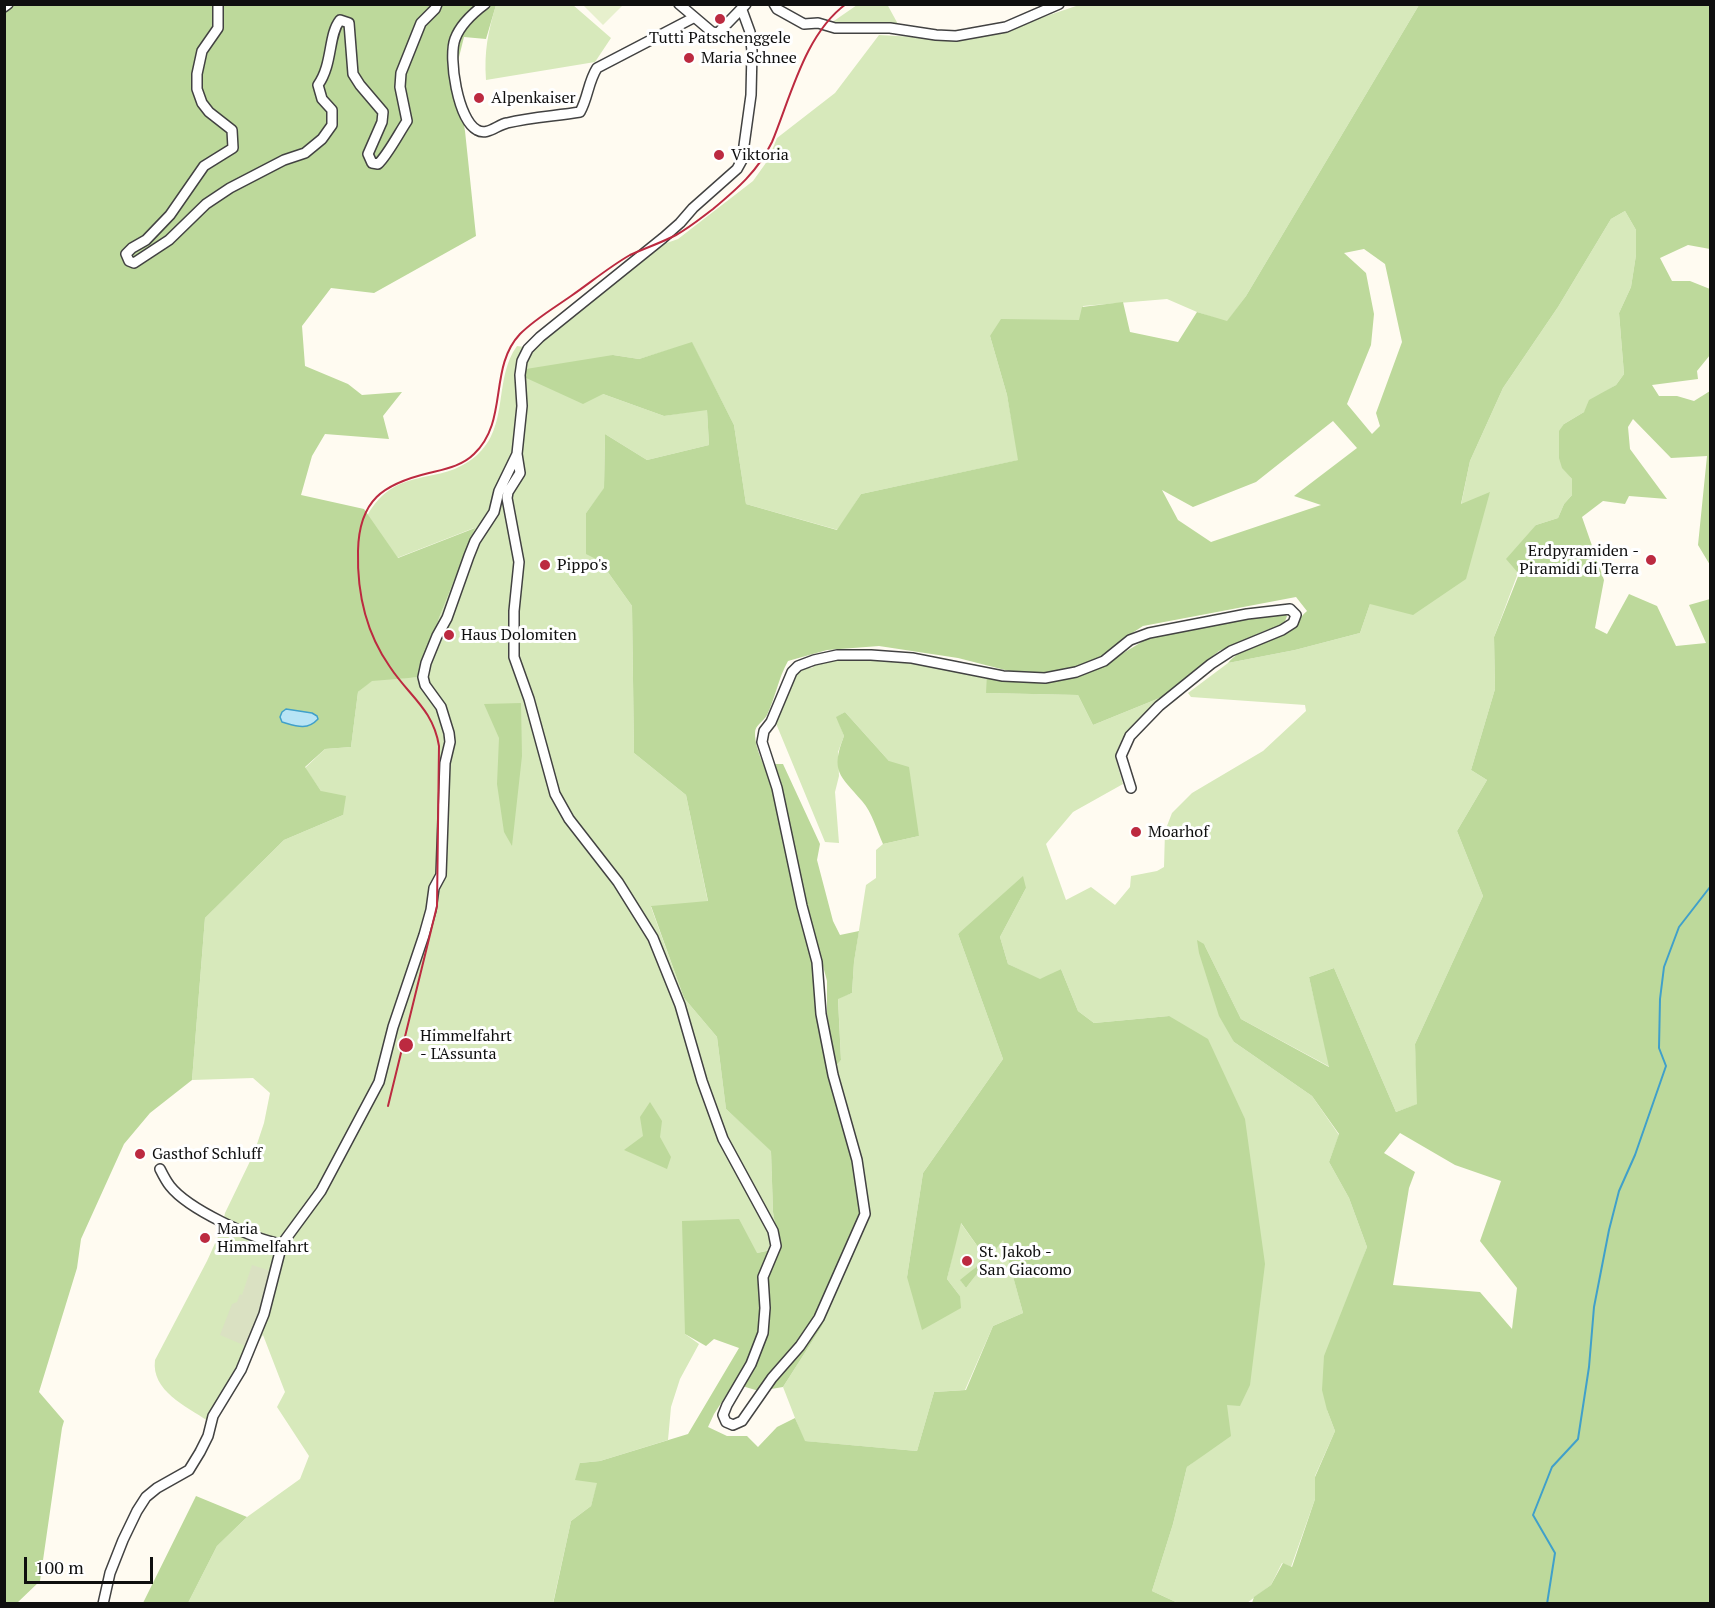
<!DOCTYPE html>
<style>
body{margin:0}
#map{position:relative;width:1715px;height:1608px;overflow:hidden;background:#fffbf1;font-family:"PT Serif",serif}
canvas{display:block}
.frame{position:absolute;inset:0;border:6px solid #0f0f0f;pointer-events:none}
.scale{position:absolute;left:24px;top:1557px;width:129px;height:27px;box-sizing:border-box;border:3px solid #0f0f0f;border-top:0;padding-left:8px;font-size:18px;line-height:21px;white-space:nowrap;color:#0f0f0f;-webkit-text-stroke:4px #fff;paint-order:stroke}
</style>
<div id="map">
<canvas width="1715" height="1608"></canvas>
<div class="frame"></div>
<div class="scale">100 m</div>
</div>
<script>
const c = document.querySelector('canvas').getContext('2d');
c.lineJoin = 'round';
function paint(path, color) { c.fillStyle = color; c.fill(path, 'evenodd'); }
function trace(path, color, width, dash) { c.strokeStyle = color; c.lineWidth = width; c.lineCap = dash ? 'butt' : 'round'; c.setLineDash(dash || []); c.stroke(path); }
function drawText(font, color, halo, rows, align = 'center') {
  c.font = font + ' "PT Serif",serif'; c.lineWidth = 6; c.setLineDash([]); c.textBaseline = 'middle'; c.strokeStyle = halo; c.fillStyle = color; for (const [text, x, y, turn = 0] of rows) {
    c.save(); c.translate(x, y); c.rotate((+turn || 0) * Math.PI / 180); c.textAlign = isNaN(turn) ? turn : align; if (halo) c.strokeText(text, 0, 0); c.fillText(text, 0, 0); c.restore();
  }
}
const green = new Path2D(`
 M887,4l12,22 -10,-3h-58l26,-18z
 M496,5h77l38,33 -16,24 -109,18c-2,-29 2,-48 10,-75z
 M1079,5h340l-173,291 -19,26 -30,-10 -30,-13 -84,7 -3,14 -90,16 17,59 12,65 -158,34 -23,36 -92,-26 -12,-79 -42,-82 -53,16 -26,-4 -10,39 61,22 43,-7 2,36 -62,15 -42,-26 -1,55 -18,24 14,48 32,45 2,147 52,42 22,107 -57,5 33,91 33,39 9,72 45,41 2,62 6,36 -22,5 -72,81 14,10 -19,35 -9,28 -3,33 -68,21 -20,2 18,19 -7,24 -20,15 -18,82h-365l29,-57 30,-29 53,-38 9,-23 -32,-49 8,-15 -22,-57 -55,86c-22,-15 -57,-30 -53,-61l52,-99 15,-33 3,-15 29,-60 10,-30 6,-30 -17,-15 -61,2 13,-162 79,-78 59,-25 -22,-24 -16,-23 20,-19 26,-2 7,-55 14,-12 49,-3 18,-59 35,-90 -77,30 -30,-42c30,-53 72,-28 109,-60 34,-29 17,-77 41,-110l7,1 137,-102 17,-6 75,-58 15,-21 9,-22 58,-45 44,-58 89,5 43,-12z
 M1625,211l11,19v25l-5,32 -12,26 5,61 -8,11 -13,8 -19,19 -20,12 -1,44 9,11v16l-8,9 -6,14 -22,7 -42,112 1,52 -24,81 16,10 -30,51 26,65 -68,148 3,60 -22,8 -62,-144 -25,9 21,90 -89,-48 -37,-75 30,98 78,54 27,39 -10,27 20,36 18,49 -19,52 -21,111 8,21 -20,45v23l-24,68 -9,-4 -11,22 -24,18h-69l-26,-12 21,-67 14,-57 17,-13 -35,-438 -75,7 -16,-12 -17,-42 -21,11 -32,-16 -8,-27 26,-49 -68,46 45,125 -80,114 -16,104 53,19 -13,-17 13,-57 23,32 -7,13 -15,14 5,7 37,-49 20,74 -30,13 -28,64 -31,2 -17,59 -113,-10 -21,-54 39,-61 47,-107 -5,-39 -29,-113 6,-7 -3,-62 14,-5 2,-31 12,-77 10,-7v-28l7,-6 36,-8 -30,-75 -44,-49 -8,5 7,19 -6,16 1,24 -4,16 4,51 -14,-1 -50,-121 20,-48 8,-5h9c19,-24 145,1 175,6v19l91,2 15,30 69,-28 -40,42 -7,17 8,28 -50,28 -27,32 20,56 25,-13 24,18 15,-18 1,-11 26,-5 7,-4 1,-36 7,-18 20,-20 71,-42 43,-40 -1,-6 -114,-8 -3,-4 40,-30 67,-13 65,-17 10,-29 120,-111 -29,12 9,-44 33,-73 55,-81 53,-88z`);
const forest = new Path2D(`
 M5,5h491l-10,34 -22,-2 -9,36 10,58 11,105 -102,57 -43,-5 -29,38 3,40 43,18 14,11 40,-3 -19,24 6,23 -64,-5 -13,22 -11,39 63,14 34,49 77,-30 -36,90 -18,59 -49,4 -14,11 -7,55 -26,2 -20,18 16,24 25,5 -3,19 -59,25 -79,78 -13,162 -42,33 -26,31 -43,95 -4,29 -38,124 25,29 -2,7 -22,153 -23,22 -12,1z
 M1419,5h291v244l-22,-4 -28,13 12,23h18l20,8v66l-13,16 1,8 -46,6 7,11h18l17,5 16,-10v174l-12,-20 9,-89 -36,2 -38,-39 -5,8 2,22 37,50 -38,-3 -4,8 -22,-3 -21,16 22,63 -9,48 12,6 22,-40 28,12 19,40 30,-3 -17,-38 21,-6v1004h-458l2,-6 17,-12 12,-22 9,4 23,-68v-22l20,-46 -8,-21 -5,-20 2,-34 43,-109 -18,-49 -20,-36 10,-28 -27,-38 -78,-54 -15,-26 -20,-63 -2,-13 7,4 37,75 88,48 -20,-90 25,-9 62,144 21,-8 -2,-60 68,-148 -26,-65 30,-51 -16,-10 24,-81 -1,-52 25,-63 -13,-15 30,-34 22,-7 6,-14 8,-9v-16l-10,-11 -3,-10v-27l5,-7 20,-12 5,-12 27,-15 8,-11 -5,-61 12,-26 5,-32v-25l-11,-19 -14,8 -53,88 -55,81 -33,73 -9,43 29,-12 -24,87 -53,36 -43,-11 -10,29 -65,17 -67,13c15,-18 40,-20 59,-31 11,-6 11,-14 20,-21l-11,-14 -153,29 -17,11 -23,21 -28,11 -33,4 -33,-2 -51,-13 -79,-12 -52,4 -39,11c-10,18 -12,35 -21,54 -4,7 -12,10 -12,18 0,19 13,39 19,56 3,10 4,21 6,32 26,132 67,262 80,396l9,2 -47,107 -39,61 -24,4 -17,-5 25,-52v-57l12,-29 -6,-36 -2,-61 -45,-42 -9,-72 -33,-39 -33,-92 57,-5 -22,-106 -52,-42 -2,-147 -32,-45 -14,-7v-41l18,-25 1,-54 42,26 62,-15 -2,-35 -43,6 -61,-22 -20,10 -59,-27 2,-8 87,-14 26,4 53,-17 42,83 12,79 91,26 24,-36 157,-34 -11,-65 -17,-59 11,-17 78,1 3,-13 41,-5 7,30 48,10 19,-30 30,9 19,-25zM1364,249l21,15 17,78 -26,71 4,13 -8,8 -25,-30 24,-59 3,-31 -8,-41 -22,-20zM1333,421l24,27 -63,48 27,9 -110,37 -33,-22 -16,-30 31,17 63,-25zM1400,1133l55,32 46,16 -21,60 37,47 -5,41 -32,-37 -87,-7 16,-97 6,-16 -31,-19z
 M1283,613l4,3 -3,8 -20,7 -45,20 -57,46 -69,28 -15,-30 -92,-2 1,-19 58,7 60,-17 45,-27 96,-20z
 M521,703l1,53 -10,90 -8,-14 -7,-48 2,-46 -15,-34z
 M845,712l44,49 20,6 10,69 -36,8c-6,-13 -11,-32 -21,-43 -22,-26 -32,-29 -18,-65l-8,-19z
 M775,764h8l37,80 -3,16 16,61 7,14 19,-4 -5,31 -2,31 -14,6 3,61 -6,7 -8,-54v-32l-21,-79 -24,-116z
 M1023,876l3,12 -26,49 8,27 32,15 21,-10 17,42 16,12 75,-7 39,23 37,80 20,145 -15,121 -10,21 -13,-1 4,31 -44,31 -14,57 -21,67 26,12 -625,1 18,-83 20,-15 6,-23 -22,-3 5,-17 20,-2 88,-27 51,-86 -25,-9 -8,7 -21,-12 -3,-113 57,-2 18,34 14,-3 -10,82 -13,30 -34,52 -6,13 19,9h20l11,11 19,-20 18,-9 10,23 112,10 17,-59 32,-2 27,-64 30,-13 -20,-73 -37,48 -6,-8 16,-13 7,-13 -22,-31 -14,56 13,17 1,12 -39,22 -15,-53 16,-104 80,-114 -45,-125z
 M650,1102l12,19 -2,16 11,20 -4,12 -43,-19 19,-14 -3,-19z
 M196,1496l51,21 -30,29 -29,57h-45z`);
const cemetery = new Path2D(`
 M252,1265l22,7 -15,51 -11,24 -28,-12 12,-31 5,-2 3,-8 2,1z`);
const pitch = new Path2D(`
 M583,5h40l-20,20z`);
const water = new Path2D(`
 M286,709l26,4 5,3 1,3c-11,12 -22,7 -36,3l-2,-5 2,-5z`);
const stream = new Path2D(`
 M1547,1604l8,-51 -22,-38 19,-48 26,-28 11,-72 5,-60 15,-77 10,-39 16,-36 31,-89 -7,-18 1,-49 4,-32 15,-40 31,-40`);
const minor = new Path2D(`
 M218,4v24l-16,23 -5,23v15l5,14 7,9 23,18 1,18 -29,18 -34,49 -24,25 -14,8 -6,6 3,7 5,2 35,-23 37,-36 24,-16 54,-28 21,-7 17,-14 10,-14v-15l-10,-11 -4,-14c15,-21 10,-50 22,-65l9,3 4,51 7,11 23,27 -1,10 -14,32 4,9 6,1c9,-8 21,-31 29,-43l-7,-34 1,-14 20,-50 14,-14 2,-5
 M485,4c-12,9 -25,21 -30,35 -7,19 3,81 22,91 10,6 20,-5 30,-7 24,-6 49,-7 73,-11 8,-14 8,-30 17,-44l96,-50
 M679,4l33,28 6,1 28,-29
 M774,4l3,5 27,15 14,-1 17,5h55l46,7 20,1 50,-9 53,-23
 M4,7l4,-3
 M742,10l8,22 2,19 -1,44 -9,65 -5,9 -44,39 -13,15 -17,15 -123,99 -12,12 -6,12 -2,14 2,31 -5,48 3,19 -12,19 -1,6 12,64 -5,49v46l15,42 26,95 14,25 49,63 35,56 27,67 22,76 21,58 50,92 3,15 -13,31 2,31 -2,25 -12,31 -24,41 -4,10 3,7 7,3 9,-4 30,-43 28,-32 19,-28 46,-104 -8,-54 -24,-85 -12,-61 -4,-52 -15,-56 -25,-118 -15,-46 2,-11 7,-9 21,-50 6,-6 16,-6 23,-5h34l41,3 91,18 42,2 31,-6 28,-11 26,-21 19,-7 98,-19 43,-5 6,6 -3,8 -11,7 -51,21 -20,13 -52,42 -29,30 -9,20 10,32
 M160,1169c3,6 6,12 10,17 18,23 82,53 112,58
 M103,1604l7,-31 13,-33 14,-29 9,-14 11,-9 32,-18 11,-18 8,-16 5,-20 28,-46 23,-56 18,-70 39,-53 58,-109 14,-55 31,-92 7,-25 3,-22 7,-13 4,-112 5,-21 -1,-9 -8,-26 -16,-22 -2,-8 3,-14 11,-27 10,-18 22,-62 6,-15 19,-29 5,-21 18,-37`);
const rail = new Path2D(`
 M388,1106l49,-200 2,-160c-6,-37 -30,-50 -49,-79 -24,-34 -33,-75 -32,-116 1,-51 25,-67 71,-78 16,-4 33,-7 45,-19 35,-33 14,-86 46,-120 15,-15 34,-26 51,-38 19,-13 38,-29 59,-41 15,-7 31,-12 46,-20 13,-7 25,-17 37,-26 24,-20 45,-38 59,-67 19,-46 33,-108 74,-138`);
const markers = [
 [720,19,6,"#bc2a40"],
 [689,58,6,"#bc2a40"],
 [479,98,6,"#bc2a40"],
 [719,155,6,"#bc2a40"],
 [1651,560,6,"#bc2a40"],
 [545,565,6,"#bc2a40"],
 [449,635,6,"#bc2a40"],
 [1136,832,6,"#bc2a40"],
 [406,1045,8,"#bc2a40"],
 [140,1154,6,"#bc2a40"],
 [205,1238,6,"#bc2a40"],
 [967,1261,6,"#bc2a40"]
];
const poiNames = [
 ["Tutti Patschenggele",720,38,"center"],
 ["Maria Schnee",701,58],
 ["Alpenkaiser",491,98],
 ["Viktoria",731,155],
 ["Erdpyramiden -",1639,551,"right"],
 ["Piramidi di Terra",1639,569,"right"],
 ["Pippo's",557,565],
 ["Haus Dolomiten",461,635],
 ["Moarhof",1148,832],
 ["Himmelfahrt",420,1036],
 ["- L'Assunta",420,1054],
 ["Gasthof Schluff",152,1154],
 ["Maria",217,1229],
 ["Himmelfahrt",217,1247],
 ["St. Jakob -",979,1252],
 ["San Giacomo",979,1270]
];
paint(green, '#d7e9bb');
paint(forest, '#bdd99b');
paint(cemetery, '#dae1c2');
paint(pitch, '#e7f0cd');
paint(water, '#b8e4f5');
trace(water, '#40a0ca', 1.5);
trace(stream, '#40a0ca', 2);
trace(minor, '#424242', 12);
trace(minor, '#fff', 9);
trace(rail, '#bc2a40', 2);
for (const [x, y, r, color] of markers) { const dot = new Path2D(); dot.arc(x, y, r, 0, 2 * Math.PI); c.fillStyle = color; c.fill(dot); trace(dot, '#fff', 2); }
drawText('16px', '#0f0f0f', '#fff', poiNames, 'left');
</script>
